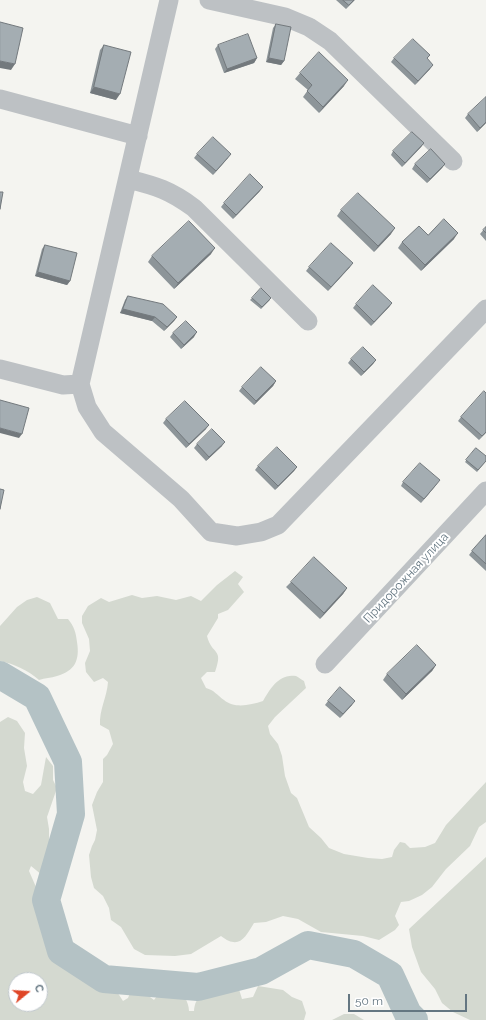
<!DOCTYPE html>
<meta charset="utf-8">
<style>
body{margin:0}
#map{position:relative;width:486px;height:1020px;overflow:hidden;background:#f4f4f0;font-family:Raleway,sans-serif}
canvas{display:block}
.north{position:absolute;left:8px;top:972px;width:40px;height:40px;box-sizing:border-box;background:#fff;border:1px solid #c1c8cd;border-radius:50%;rotate:72deg;font-size:11px;font-weight:700;line-height:16px;text-align:center;color:#647681}
.north::after{content:'';display:block;margin:auto;width:14px;height:18px;background:#df4526;clip-path:polygon(50% 0,100% 100%,50% 72%,0 100%)}
.scale{position:absolute;left:348px;top:994px;width:119px;height:18px;box-sizing:border-box;border:2px solid #647681;border-top:0;padding-left:5px;font-size:12px;line-height:14px;white-space:nowrap;color:#647681;-webkit-text-stroke:3px #fff;paint-order:stroke}
</style>
<div id="map">
<canvas width="486" height="1020"></canvas>
<div class="north">С</div>
<div class="scale">50 m</div>
</div>
<script>
const c = document.querySelector('canvas').getContext('2d');
c.lineJoin = 'round';
function paint(path, color) { c.fillStyle = color; c.fill(path, 'evenodd'); }
function trace(path, color, width, dash) { c.strokeStyle = color; c.lineWidth = width; c.lineCap = dash ? 'butt' : 'round'; c.setLineDash(dash || []); c.stroke(path); }
function drawText(font, color, halo, rows, align = 'center') {
  c.font = font + ' Raleway,sans-serif'; c.lineWidth = 4; c.setLineDash([]); c.textBaseline = 'middle'; c.strokeStyle = halo; c.fillStyle = color; for (const [text, x, y, turn = 0] of rows) {
    c.save(); c.translate(x, y); c.rotate((+turn || 0) * Math.PI / 180); c.textAlign = isNaN(turn) ? turn : align; if (halo) c.strokeText(text, 0, 0); c.fillText(text, 0, 0); c.restore();
  }
}
const green = new Path2D(`
 M235,571l8,6 -5,7 6,8 -16,18 -10,4v4l-11,18c5,20 17,11 8,36h-8l-6,6 5,10c8,2 11,7 18,12 11,9 26,5 39,1 7,-12 16,-28 33,-25 2,1 6,4 8,5l2,7 -31,29 -7,9 2,8 8,10 4,12 3,20 6,17 6,5 12,29 12,11 8,10 15,6 24,4 14,1 10,-2 2,-7 6,-8 5,1 5,5 15,-1 10,-4 11,-18 40,-43v40l-7,5 -9,19 -24,23 -14,18 -10,8 -13,6 -8,1 -6,14 4,9 -4,5 -16,10 -16,-4 -42,-4 -23,-13 -15,-3 -17,6 -12,1c-9,15 -15,27 -33,13l-30,18 -16,2 -30,-1 -11,-6 -13,-22 -10,-7 -2,-12 -6,-12 -9,-8 -3,-11 -2,-22 3,-9 3,-6 2,-10 -5,-25 5,-13 6,-10v-23l4,-4 6,-11 -4,-14 -9,-5c-1,-15 7,-28 8,-43l-5,-4 -9,4 -8,-10 -1,-9 5,-12 -1,-12 -7,-16v-7l6,-10 13,-8 8,4 23,-7 10,3 15,-2 19,4 15,-4 10,5 16,-16z
 M37,597l13,6 8,16h10c6,7 8,14 9,23 3,18 -2,29 -20,34 -6,2 -12,2 -18,4 -11,-10 -25,-16 -39,-19v-35l17,-19 10,-7z
 M8,717l9,4 8,12 -1,15 3,18 -4,16 2,9 8,3 8,-9 5,-28 7,9v14l4,8 -10,29 2,12v22l-1,13 -6,11 -11,-9 -2,5 7,16 2,21 5,11 6,8 8,31 9,5 17,14 23,2 6,5 11,17 5,-3 2,-5 7,-3 10,1 3,6 4,3 15,-20h7l6,3c2,5 2,9 3,14 2,5 4,9 4,14h5c0,-3 1,-7 2,-9 6,-10 32,-17 42,-16l4,13 11,-2 5,-11 25,4 9,7 10,4 4,12 -2,7h-304v-298zM16,980h24v24h-24z
 M486,857v163h-16l-17,-8 -11,-9 -7,-14 -14,-17 -9,-25 -3,-18z
 M344,1014h10l10,6h-32z`);
const river = new Path2D(`
 M0,675l37,22 31,65 3,52 -25,86 15,51 43,28 94,8 63,-16 47,-26 46,9 36,21 18,39 6,6`);
const street = new Path2D(`
 M169,0l-89,384 7,23 16,25 78,67 30,33 26,4 24,-4 17,-7 208,-216
 M209,0l76,17 24,10 21,14 123,120
 M0,99l138,37
 M128,179c28,7 42,11 66,29l114,113
 M0,369l63,16 17,-1
 M325,664l161,-173`);
const wall = new Path2D(`
 M336,0h19l-9,9z
 M276,24l8,37 -3,4 -15,-3 7,-34z
 M104,45l12,55 -26,-7 10,-43z
 M218,45l39,13 -3,5 -30,10 -9,-24z
 M430,55l-3,4 3,10 -15,16 -24,-23 3,-4z
 M300,73l44,13 -25,27 -16,-16 5,-7 -13,-11z
 M468,114l18,9 -9,9 -12,-14z
 M424,143l-3,4 -19,20 -11,-12 2,-4z
 M197,154l31,4 -15,17 -19,-17z
 M415,164h30l-3,4 -15,15 -15,-14z
 M260,191l-27,28 -12,-12 3,-4z
 M341,210l50,24 -17,18 -37,-36z
 M486,227v14l-6,-7z
 M454,239l-33,32 -23,-23 4,-6z
 M45,245l25,36 -3,4 -32,-9 7,-27z
 M211,254l-37,35 -26,-27 4,-6z
 M309,267h41l-22,24 -22,-20z
 M128,296l49,21 -3,4 -10,10 -12,-10 -32,-8 5,-13z
 M252,298l18,2 -9,9 -11,-9z
 M392,303l-3,4 -18,19 -18,-18 3,-4z
 M173,333l21,4 -13,12 -11,-12z
 M351,359l25,1 -3,4 -12,12 -13,-13z
 M276,381l-3,5 -19,19 -15,-14 3,-4z
 M486,393v40l-7,7 -21,-19 3,-4z
 M166,419l40,10 -20,19 -23,-25z
 M197,444l25,2 -16,15 -12,-13z
 M476,448l10,13 -9,11 -12,-10z
 M258,466l39,1 -3,4 -19,19 -20,-20z
 M403,482l34,2 -16,19 -20,-17z
 M486,535v36l-17,-16 3,-4z
 M291,582l56,6 -4,6 -23,25 -34,-32z
 M436,665l-4,6 -30,29 -19,-20 4,-6z
 M328,701l24,4 -12,13 -15,-13z`);
const shadedWall = new Path2D(`
 M257,58l-3,5 -30,10 3,-4z
 M269,58l15,3 -3,4 -15,-3z
 M0,61l15,3 -4,6 -11,-2z
 M433,65l-3,4 -15,16 3,-4z
 M348,80l-4,6 -25,27 4,-6z
 M94,87l26,7 -4,6 -26,-7z
 M486,122v1l-9,9 3,-4z
 M424,143l-3,4 -19,20 3,-4z
 M231,154l-3,4 -15,17 3,-4z
 M445,164l-3,4 -15,15 3,-4z
 M263,187l-3,4 -27,28 3,-4z
 M395,228l-4,6 -17,18 4,-6z
 M458,233l-4,6 -33,32 4,-6z
 M215,248l-4,6 -37,35 4,-6z
 M353,263l-3,4 -22,24 3,-4z
 M38,272l32,9 -3,4 -32,-9z
 M392,303l-3,4 -18,19 3,-4z
 M123,309l32,8 -3,4 -32,-8z
 M177,317l-3,4 -10,10 3,-4z
 M197,332l-3,5 -13,12 3,-4z
 M376,360l-3,4 -12,12 3,-4z
 M276,381l-3,5 -19,19 2,-4z
 M209,425l-3,4 -20,19 3,-4z
 M0,428l22,6 -3,4 -19,-5z
 M225,442l-3,4 -16,15 3,-4z
 M297,467l-3,4 -19,19 3,-4z
 M440,480l-3,4 -16,19 3,-4z
 M347,588l-4,6 -23,25 4,-6z
 M436,665l-4,6 -30,29 4,-6z
 M355,701l-3,4 -12,13 3,-4z`);
const building = new Path2D(`
 M343,0h11l-5,5z
 M0,22l23,6 -8,36 -15,-3z
 M276,24l15,3 -7,34 -15,-3z
 M248,34l9,24 -30,11 -9,-24z
 M413,39l17,16 -3,3 6,7 -15,16 -24,-23z
 M104,45l27,7 -11,42 -26,-7z
 M319,52l29,28 -25,27 -16,-16 5,-6 -12,-12z
 M486,97v25l-6,6 -12,-14z
 M412,132l12,11 -19,20 -12,-12z
 M213,137l18,17 -15,17 -19,-17z
 M431,149l14,15 -15,15 -15,-15z
 M250,174l13,13 -27,28 -12,-12z
 M0,192h3l-3,17z
 M358,193l37,35 -17,18 -37,-36z
 M444,219l14,14 -33,32 -23,-23 17,-16 9,9z
 M189,221l26,27 -37,35 -26,-27z
 M486,227v6l-3,-3z
 M331,243l22,20 -22,24 -22,-20z
 M45,245l32,8 -7,28 -32,-9z
 M373,285l19,18 -18,19 -18,-18z
 M261,288l10,10 -9,9 -10,-9z
 M128,296l35,8 14,13 -10,10 -12,-10 -32,-8z
 M186,321l11,11 -13,13 -11,-12z
 M363,347l13,13 -12,12 -13,-13z
 M261,367l15,14 -20,20 -14,-14z
 M484,391l2,2v39l-4,4 -21,-19z
 M0,400l29,8 -7,26 -22,-6z
 M185,401l24,24 -20,19 -23,-25z
 M212,429l13,13 -16,15 -12,-13z
 M277,447l20,20 -19,19 -20,-20z
 M476,448l10,8v5l-8,9 -12,-10z
 M420,463l20,17 -16,19 -21,-17z
 M0,489l4,1 -4,19z
 M486,535v29l-14,-13z
 M314,557l33,31 -23,25 -33,-31z
 M417,645l19,20 -30,29 -19,-20z
 M340,687l15,14 -12,13 -15,-13z`);
const streetNames = [
 ["Придорожная улица",406,578,-47]
];
paint(green, '#d4d9d0');
trace(river, '#b4c2c5', 28);
trace(street, '#bdc1c4', 19);
paint(wall, '#8d9599');
paint(shadedWall, '#73797d');
paint(building, '#a4adb2');
trace(building, '#73797d', 1);
drawText('12px', '#647681', '#fff', streetNames);
</script>
